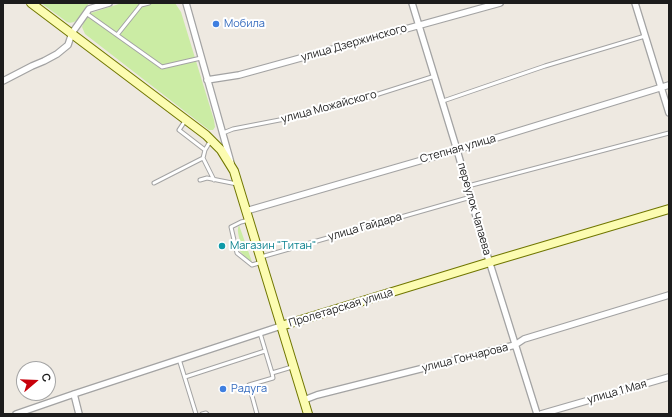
<!DOCTYPE html>
<meta charset="utf-8">
<style>
body{margin:0}
#map{position:relative;width:672px;height:417px;overflow:hidden;background:#eee9e1;font-family:Manrope,sans-serif}
canvas{display:block}
.frame{position:absolute;inset:0;border:4px solid #1c1c1c;pointer-events:none}
.north{position:absolute;left:16px;top:361px;width:40px;height:40px;box-sizing:border-box;background:#fff;border:1px solid #a4a4a4;border-radius:50%;rotate:71deg;font-size:11px;font-weight:700;line-height:16px;text-align:center;color:#1c1c1c}
.north::after{content:'';display:block;margin:auto;width:14px;height:18px;background:#c8000b;clip-path:polygon(50% 0,100% 100%,50% 72%,0 100%)}
</style>
<div id="map">
<canvas width="672" height="417"></canvas>
<div class="frame"></div>
<div class="north">С</div>
</div>
<script>
const c = document.querySelector('canvas').getContext('2d');
c.lineJoin = 'round';
function paint(path, color) { c.fillStyle = color; c.fill(path, 'evenodd'); }
function trace(path, color, width, dash) { c.strokeStyle = color; c.lineWidth = width; c.lineCap = dash ? 'butt' : 'round'; c.setLineDash(dash || []); c.stroke(path); }
function drawText(font, color, halo, rows, align = 'center') {
  c.font = font + ' Manrope,sans-serif'; c.lineWidth = 4; c.setLineDash([]); c.textBaseline = 'middle'; c.strokeStyle = halo; c.fillStyle = color; for (const [text, x, y, turn = 0] of rows) {
    c.save(); c.translate(x, y); c.rotate((+turn || 0) * Math.PI / 180); c.textAlign = isNaN(turn) ? turn : align; if (halo) c.strokeText(text, 0, 0); c.fillText(text, 0, 0); c.restore();
  }
}
const grass = new Path2D(`
 M41,3h48c-3,5 -10,17 -15,19 -3,1 -5,1 -7,0z
 M122,3h53l6,9 33,108 1,7 -2,3h-4l-124,-96 -3,-7 2,-5 7,-9z
 M239,225l13,37 -6,-4 -7,-8c4,-9 -4,-17 0,-25z`);
const lane = new Path2D(`
 M86,13l76,54 39,-9
 M117,35l24,-30 8,-2
 M443,101l102,-35 100,-30
 M185,121l-6,9 26,20
 M223,133l10,-4 62,-12 49,-12 91,-29
 M211,140l-6,10 -2,8 11,22
 M200,180l7,-2 30,6
 M154,183l49,-25
 M468,186l201,-53
 M249,220l-8,2 -10,5 6,26 15,12 10,-3
 M261,257l210,-60
 M260,333l12,40 20,-6
 M179,359l17,55
 M185,377l80,-26
 M202,414l4,-1 1,1
 M257,414l-8,-29 24,-7 -1,-5`);
const street = new Path2D(`
 M186,3l45,160
 M412,3l45,147 29,101 51,163
 M635,3l34,110
 M207,80l32,-5 261,-72
 M3,81l29,-15 12,-5 13,-7 11,-9 4,-12 17,-24 20,-6
 M246,211l211,-61 212,-65
 M74,394l5,20
 M304,400l13,-5 198,-50 9,-6 145,-44
 M16,414l58,-20 207,-68
 M541,414l128,-37`);
const secondary = new Path2D(`
 M31,3l175,132 15,15 13,21 74,243
 M281,326l209,-64 179,-53`);
const markers = [
 [216,24,4,"#3f7fe0"],
 [222,246,4,"#0f9aa8"],
 [223,389,4,"#3f7fe0"]
];
const shopNames = [
 ["Мобила",224,24],
 ["Радуга",231,389]
];
const streetNames = [
 ["улица Дзержинского",354,43,-16],
 ["улица Можайского",329,107,-15],
 ["Степная улица",458,149,-16],
 ["переулок Чапаева",474,209,74],
 ["улица Гайдара",365,227,-16],
 ["Пролетарская улица",341,308,-17],
 ["улица Гончарова",465,358,-14],
 ["улица 1 Мая",617,392,-16]
];
const cultureNames = [
 ["Магазин \"Титан\"",230,246]
];
paint(grass, '#cbeca4');
trace(lane, '#a3a3a3', 5);
trace(street, '#a3a3a3', 8);
trace(secondary, '#707600', 10);
trace(lane, '#fff', 3);
trace(street, '#fff', 5.5);
trace(secondary, '#fcfcb1', 8);
for (const [x, y, r, color] of markers) { const dot = new Path2D(); dot.arc(x, y, r, 0, 2 * Math.PI); c.fillStyle = color; c.fill(dot); trace(dot, '#fff', 1.5); }
drawText('11px', '#366cbe', '#fff', shopNames, 'left');
drawText('11px', '#1c1c1c', '#fff', streetNames);
drawText('11px', '#0d838f', '#fff', cultureNames, 'left');
</script>
